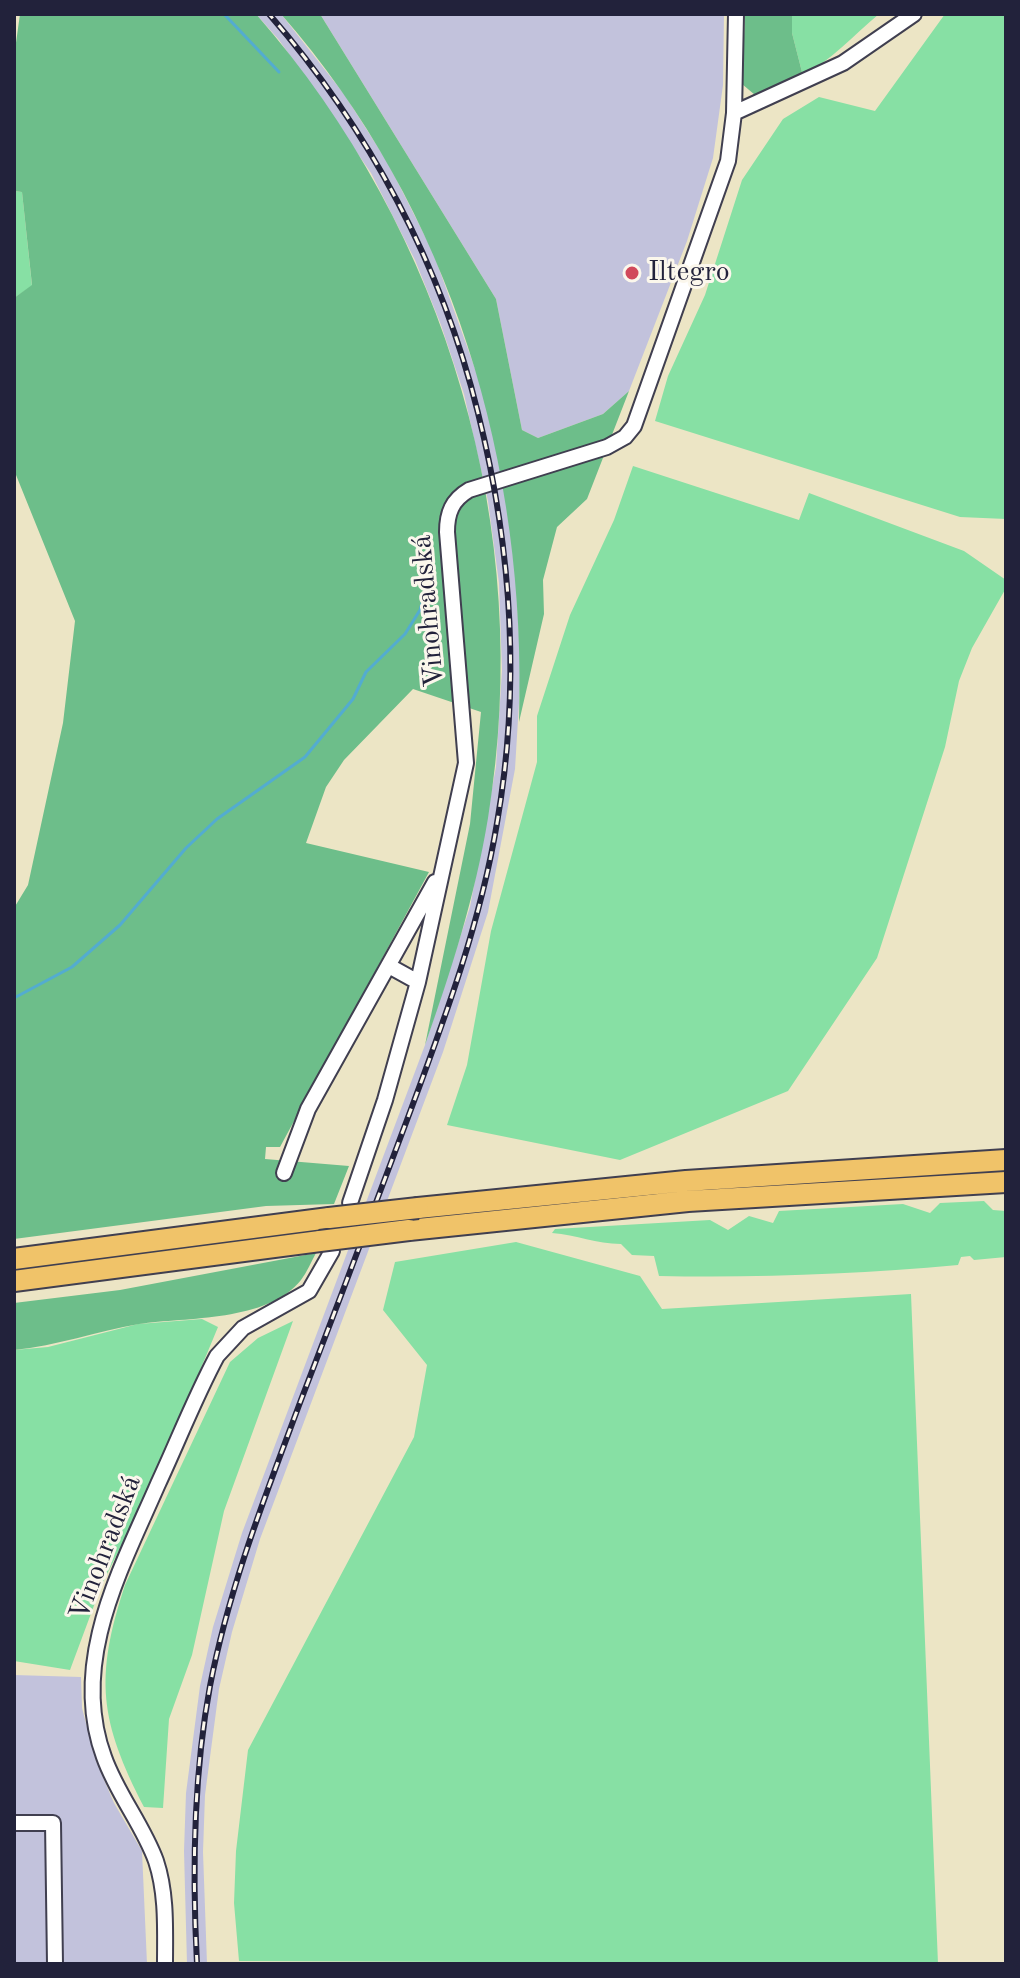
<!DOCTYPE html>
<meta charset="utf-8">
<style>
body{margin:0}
#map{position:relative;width:1020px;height:1978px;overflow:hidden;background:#ece5c5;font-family:"Old Standard TT",serif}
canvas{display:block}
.frame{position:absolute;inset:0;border:16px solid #22223b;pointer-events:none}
</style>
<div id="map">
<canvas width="1020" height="1978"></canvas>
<div class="frame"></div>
</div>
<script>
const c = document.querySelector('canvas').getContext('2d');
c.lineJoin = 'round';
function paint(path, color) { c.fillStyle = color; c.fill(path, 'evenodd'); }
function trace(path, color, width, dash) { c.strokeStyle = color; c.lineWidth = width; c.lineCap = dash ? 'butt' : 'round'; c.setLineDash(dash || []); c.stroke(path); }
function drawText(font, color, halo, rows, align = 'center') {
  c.font = font + ' "Old Standard TT",serif'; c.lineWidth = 6; c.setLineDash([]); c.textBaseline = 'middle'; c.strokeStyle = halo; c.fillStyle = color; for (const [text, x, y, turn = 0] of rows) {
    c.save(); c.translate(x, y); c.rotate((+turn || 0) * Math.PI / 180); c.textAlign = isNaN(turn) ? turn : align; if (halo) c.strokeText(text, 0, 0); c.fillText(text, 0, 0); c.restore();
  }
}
const industrial = new Path2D(`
 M256,14h25l63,80 44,69 45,89 49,136 14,56 18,102 7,124 -6,99 -27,143 -45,140 -183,487 -28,93 -13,57 -14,106 -2,57 4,112h-20l-3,-113 2,-58 14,-107 13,-59 29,-94 183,-488 45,-138 26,-140 6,-97 -3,-87 -11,-82 -24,-107 -23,-69 -26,-65 -44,-87 -92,-133z
 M320,14h404l-1,71 -10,73 -26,83 -58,150 -26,23 -65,24 -16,-8 -26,-131z
 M14,1675l67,2 1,31 14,53 18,42 28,48 5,113h-133z`);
const green = new Path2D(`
 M792,14h87c-25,21 -48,46 -76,62l-11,-43z
 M945,14h61v505l-46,-2 -305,-96 13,-45 37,-81 37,-115 41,-61 36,-22 56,14z
 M14,191l8,1 10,94 -18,12z
 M633,466l166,54 10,-27 155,58 42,29v8l-34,60 -13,33 -14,66 -68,211 -89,133 -168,69 -173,-35 20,-60 24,-134 46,-169v-46l33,-101 44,-95z
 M984,1201l9,9 13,1v46l-32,3 -4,-4 -9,1 -3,8c-100,9 -198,13 -299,11l-5,-20 -22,-1 -11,-11c-25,0 -44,-9 -69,-11l3,-4 155,-9 18,10 21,-14 24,7 6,-12 124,-7 27,9 10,-10z
 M516,1242l124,34 22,33 249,-15 27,670 -699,-3 -5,-58 2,-52 12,-101 166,-313 13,-72 -44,-55 12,-48z
 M202,1319l16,8 -64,154 -52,103 -32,86 -56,-9v-311l34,-3 90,-23z
 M293,1321l-69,190 -32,144 -23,64 -6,89 -19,-1c-44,-86 -50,-128 -19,-222l105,-223 28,-24z`);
const forest = new Path2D(`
 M20,14h236c191,218 280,517 232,804 -13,79 -37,153 -63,227l45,-221 11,-112 -68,-23 -69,71 -18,27 -20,56 123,29 -149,275h-14l-1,12 84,7 -15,38 -68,2 -252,33v-331l14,-23 35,-162 12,-102 -61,-151v-172l18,-13 -10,-93 -8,-1v-134z
 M281,14h39l176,285 26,131 16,8 65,-24 26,-23 -42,108 -30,28 -14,53 1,34 -25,108c9,-256 -67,-513 -238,-708z
 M745,14h47v19l11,43 -48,19 -13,-11z
 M316,1253c-5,9 -9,19 -15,27 -33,42 -115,37 -162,44 -42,7 -82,22 -125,26v-47l106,-13z`);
const stream = new Path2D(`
 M224,14l55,58
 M14,998l58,-31 48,-42 66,-77 31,-29 88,-62 48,-58 13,-27 39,-38 15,-24 10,-34`);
const minor = new Path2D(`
 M734,113l109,-50 71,-49
 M389,966l29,16
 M284,1173l24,-64 127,-227
 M350,1203l35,-103 33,-118 48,-219 -19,-231c0,-19 5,-32 22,-42l138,-43 18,-10 9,-11 94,-265 6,-48 2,-99
 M14,1823h39l2,141
 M165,1964c0,-34 2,-70 -9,-103 -13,-36 -39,-67 -52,-104 -35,-95 17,-188 54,-273 20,-43 37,-87 59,-128l26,-28 66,-37 23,-40`);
const highway = new Path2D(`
 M418,1208l268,-27 320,-21
 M409,1230l279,-29 318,-19
 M14,1259l315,-41
 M14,1281l306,-40`);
const rail = new Path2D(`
 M197,1964c-5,-93 -4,-186 13,-278 19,-99 56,-192 91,-286 36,-93 71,-187 106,-280 36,-97 73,-194 90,-297 24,-138 15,-274 -19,-410 -36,-147 -109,-284 -209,-399`);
const highwayBridge = new Path2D(`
 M329,1218l89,-10
 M320,1241l89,-11`);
const markers = [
 [632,273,8,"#d1495b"]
];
const poiNames = [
 ["Iltegro",648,273]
];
const streetNames = [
 ["Vinohradská",429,611,-95],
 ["Vinohradská",106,1548,-69]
];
paint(industrial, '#c2c2dc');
paint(green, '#87e0a4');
paint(forest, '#6dbe8a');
trace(stream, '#53acd0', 3);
trace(minor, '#403f50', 18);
trace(highway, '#403f50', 24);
trace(minor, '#fff', 14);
trace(highway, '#f0c369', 20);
trace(rail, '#22223b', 6);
trace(rail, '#fbf7ec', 3, [9]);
trace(highwayBridge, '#403f50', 24, []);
trace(highwayBridge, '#f0c369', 20);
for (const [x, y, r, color] of markers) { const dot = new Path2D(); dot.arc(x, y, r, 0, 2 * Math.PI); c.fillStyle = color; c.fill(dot); trace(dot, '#fbf7ec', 3); }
drawText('28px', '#22223b', '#fbf7ec', poiNames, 'left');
drawText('28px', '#22223b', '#fbf7ec', streetNames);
</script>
